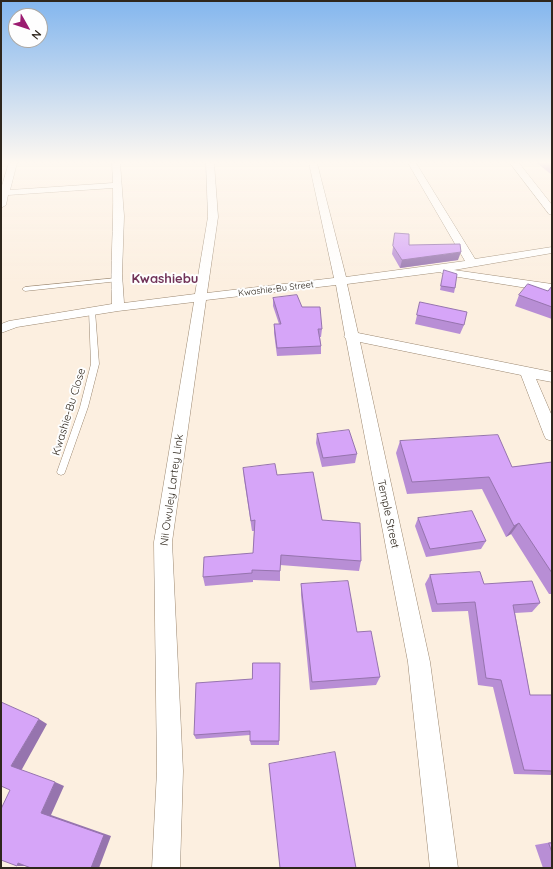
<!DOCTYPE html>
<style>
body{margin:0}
#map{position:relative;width:553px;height:869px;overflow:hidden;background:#fcefe0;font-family:Quicksand,sans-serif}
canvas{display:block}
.frame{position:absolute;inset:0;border:2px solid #2e261c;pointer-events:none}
.north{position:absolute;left:8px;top:8px;width:40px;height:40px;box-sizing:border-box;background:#fefefe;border:1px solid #aba8a4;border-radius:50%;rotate:129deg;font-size:11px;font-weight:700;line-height:16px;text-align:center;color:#2e261c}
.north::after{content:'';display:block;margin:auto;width:14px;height:18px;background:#9b1c71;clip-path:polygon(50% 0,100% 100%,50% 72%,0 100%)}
</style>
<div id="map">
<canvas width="553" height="869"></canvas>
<div class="frame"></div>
<div class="north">N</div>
</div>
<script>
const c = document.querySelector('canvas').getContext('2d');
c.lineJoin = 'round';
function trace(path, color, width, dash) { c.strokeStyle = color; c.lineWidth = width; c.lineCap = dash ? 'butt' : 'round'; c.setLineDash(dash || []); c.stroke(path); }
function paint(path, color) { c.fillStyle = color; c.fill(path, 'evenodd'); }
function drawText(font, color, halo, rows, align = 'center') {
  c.font = font + ' Quicksand,sans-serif'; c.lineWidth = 4; c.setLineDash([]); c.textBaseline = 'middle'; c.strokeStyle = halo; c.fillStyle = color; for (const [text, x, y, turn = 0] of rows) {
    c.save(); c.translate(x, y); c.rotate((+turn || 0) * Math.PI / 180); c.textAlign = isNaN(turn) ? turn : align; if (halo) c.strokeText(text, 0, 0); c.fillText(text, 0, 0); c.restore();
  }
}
const lane = new Path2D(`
 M117,278l3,2 -1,1 -94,10 -3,-2 3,-2z
 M92,309l3,2 4,53 -11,43 -23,65 -1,2 -3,1 -3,-1 -1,-2 23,-65 11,-43 -2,-53z`);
const street = new Path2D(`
 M9,163h8l-7,27 103,-7 -1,-20h8l4,53 -2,58 2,29 71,-9 13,-77 -2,-54h8l4,54 -11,76 127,-15 -25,-115h8l29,114 119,-16 -57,-98h8l59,96 77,-12v6l-98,17 98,14v8l-106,-17 -6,-3 -93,12 11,49 194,39v10l-16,-3 16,37v25l-6,-2 -2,-4 -23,-60 -161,-33 70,320 28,206h-28l-22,-206 -62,-323 -2,-3 1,-1 -9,-50 -130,15 -34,242 11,229 -3,97h-28l5,-97 -3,-229 40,-240 -76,9 -101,16 -16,6v-9l8,-3 103,-17c-2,-39 2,-77 1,-116l-105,7 -2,10 -5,3v-19z
 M510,163h9l33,42v10l-3,-1z`);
const wall = new Path2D(`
 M537,163h15v12z
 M395,233l14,12 49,15 -58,8 -8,-14z
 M444,270l11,18 -1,5 -14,-3z
 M552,286v33l-37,-13 4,-11 29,-4z
 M273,298l29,9 20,22 -1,8h-1l1,9v8l-44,2 -3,-23v-9h5l-6,-18z
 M420,302l44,23 -4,9 -45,-10z
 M317,434l40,20 -2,9 -33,4 -6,-24z
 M400,441l112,26 40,-5v132h-3l-38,-60 -5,3 -24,-48 -75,5 -11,-41z
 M243,468l34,7 84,86 -2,10 -79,-6v16l-27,-1v2l-48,4 -2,-9 50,-24 1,-22h-2l-8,-52z
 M418,518l68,23 -5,8 -55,8 -11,-31z
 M430,575l54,9 56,19 -8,9 -17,1 15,82h22v80l-38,-1 -21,-87 -15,-2 -10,-74 -36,1 -7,-28z
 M301,584l56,48 23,45 -4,8 -66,5 -9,-95z
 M280,663l-1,82h-28l-1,-4v-6l-54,4 -2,-4 58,-56z
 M552,842v26h-9l-8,-23z`);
const shadedWall = new Path2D(`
 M461,252l-3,8 -58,8 2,-8z
 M519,523l-8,11 -5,3 8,-11z
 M39,719l8,5 -26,47 -10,-5z
 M55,782l9,4 -13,29 60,21 -12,32h-8l-50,-55z
 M18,863l10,3h-11z`);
const building = new Path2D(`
 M395,233l14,1v11l51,-1 1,8 -59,8 -9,-14z
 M444,270l13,4 -2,14 -14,-2z
 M528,284l20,7 4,-5v21l-33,-12z
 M297,295l5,12h18l2,22h-4l3,17 -44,2 -3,-24h7l-8,-26z
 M420,302l47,10 -3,13 -47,-10z
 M349,430l8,24 -34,4 -6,-24z
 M498,435l14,32 40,-5v111l-33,-50 -5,3 -25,-49 -77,5 -12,-41z
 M275,464l2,11 36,-3 9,48 38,3 1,38 -80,-6 -1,16 -28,-1v3l-49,4 1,-20 49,-4 2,-33 -4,1 -8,-53z
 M472,511l14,30 -56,8 -12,-31z
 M480,572l4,12 48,-3 8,22 -27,2 17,90h22v76l-28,-1 -23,-90 -15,-2 -11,-76 -38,2 -7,-29z
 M348,581l9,51 14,-1 9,46 -68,5 -11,-98z
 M253,663h27l-1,78h-29v-10l-56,4 2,-52 56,-4z
 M1,702l38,17 -28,47 44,16 -14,31 63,22 -13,33h-60l-13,-5 -1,3 -16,-6v-51l9,-19 -9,-4z
 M335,752l21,116h-76l-11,-104z
 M549,843h3v9z`);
const farStreetnames = [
 ["Kwashie-Bu Street",276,289,-7]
];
const streetNames = [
 ["Kwashie-Bu Close",69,412,-73],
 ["Nii Owuley Lartey Link",172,490,-82],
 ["Temple Street",388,514,78]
];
const farDistrictnames = [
 ["Kwashiebu",165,279]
];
trace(lane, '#9b8770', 1);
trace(street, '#9b8770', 1);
paint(lane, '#fff');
paint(street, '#fff');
paint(wall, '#b88ed5');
paint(shadedWall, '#9674ae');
paint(building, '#d6a5f8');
trace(building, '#9674ae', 1);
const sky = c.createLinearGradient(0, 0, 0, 285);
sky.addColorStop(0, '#83b6ee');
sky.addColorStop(0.57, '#fef8f1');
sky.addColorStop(1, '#fef8f100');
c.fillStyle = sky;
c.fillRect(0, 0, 553, 285);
drawText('9px', '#2e261c', '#fefefe', farStreetnames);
drawText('11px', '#2e261c', '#fefefe', streetNames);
drawText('bold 13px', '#713358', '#fefefe', farDistrictnames);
</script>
